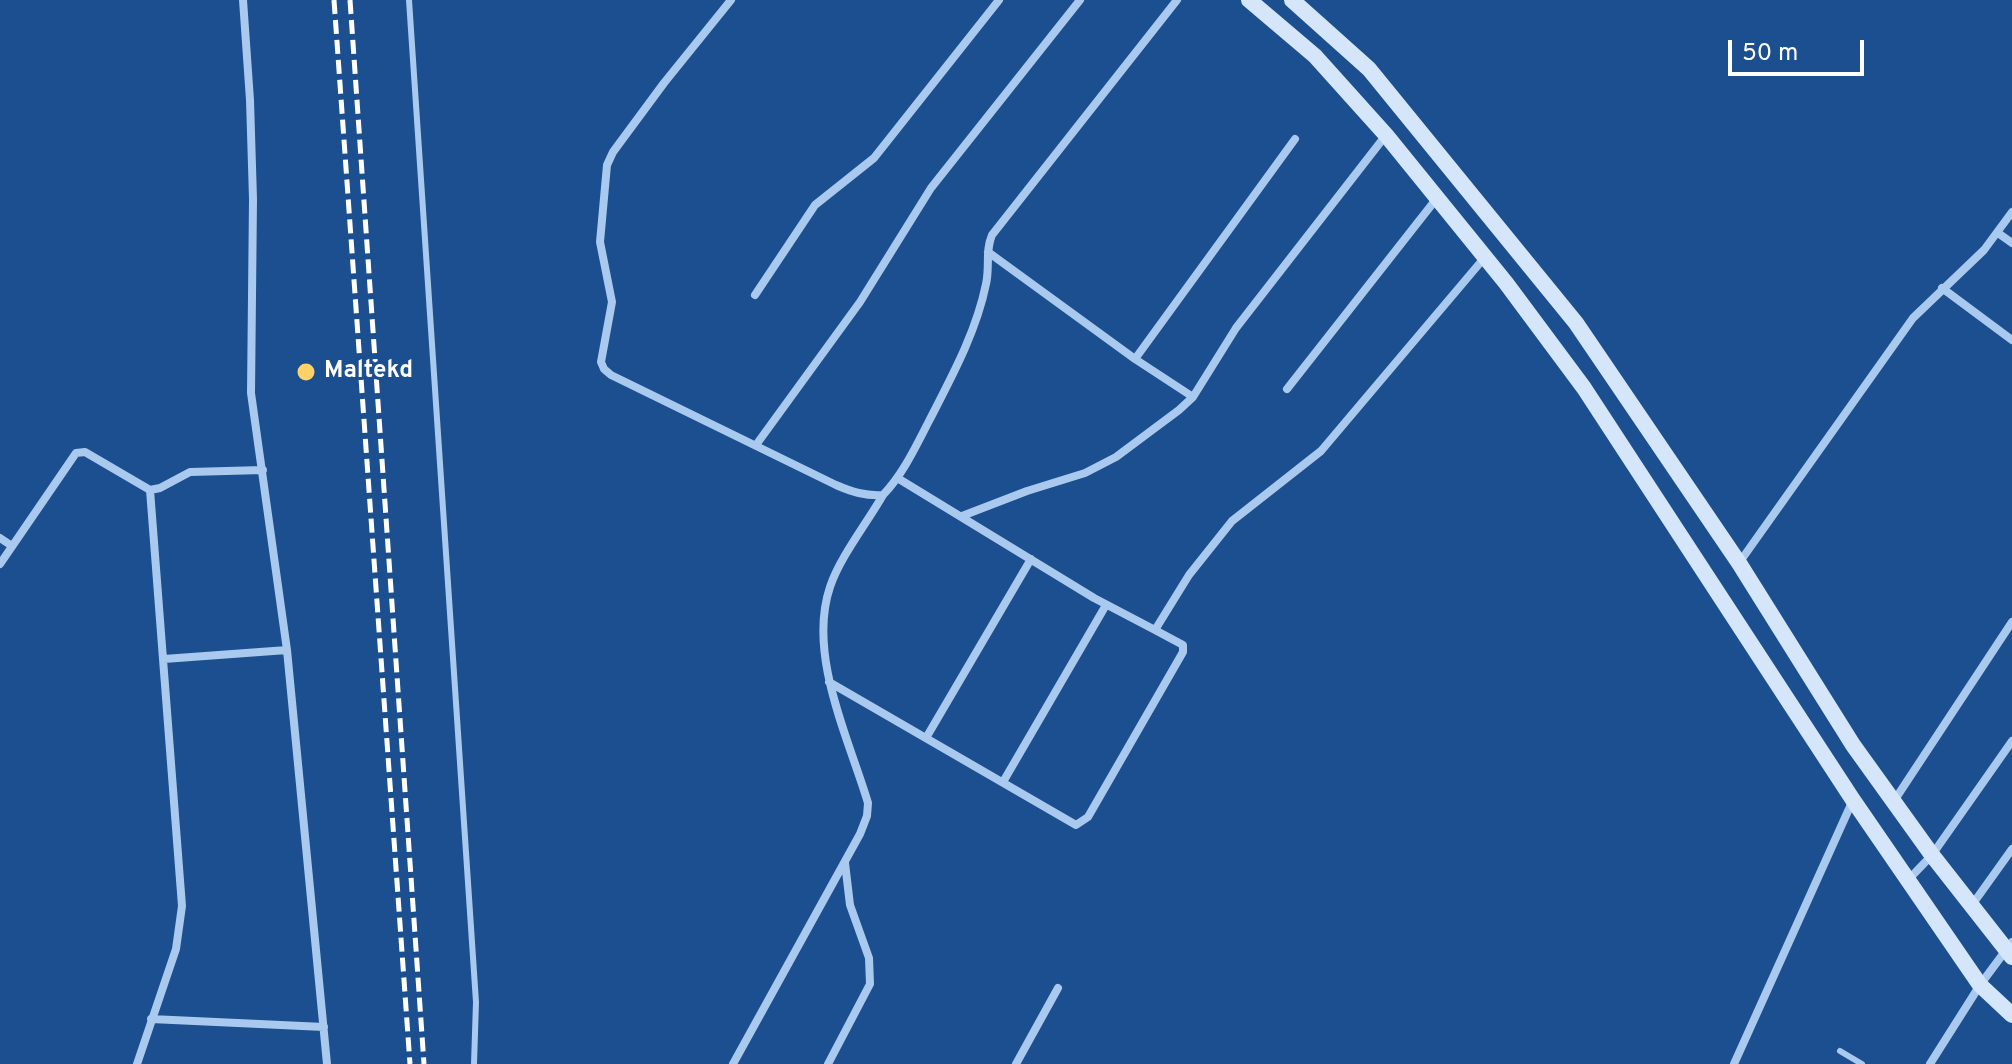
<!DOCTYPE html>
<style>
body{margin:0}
#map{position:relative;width:2012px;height:1064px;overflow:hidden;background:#1b4f8f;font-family:Overpass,sans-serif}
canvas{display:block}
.scale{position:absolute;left:1728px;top:40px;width:136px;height:36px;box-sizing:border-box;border:4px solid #fff;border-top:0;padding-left:10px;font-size:24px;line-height:28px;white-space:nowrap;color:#fff;-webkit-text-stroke:6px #1b4f8f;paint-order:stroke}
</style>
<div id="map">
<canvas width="2012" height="1064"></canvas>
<div class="scale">50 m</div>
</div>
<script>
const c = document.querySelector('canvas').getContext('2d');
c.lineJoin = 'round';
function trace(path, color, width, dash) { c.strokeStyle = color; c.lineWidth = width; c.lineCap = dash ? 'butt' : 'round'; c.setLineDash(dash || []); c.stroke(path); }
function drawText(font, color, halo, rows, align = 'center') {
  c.font = font + ' Overpass,sans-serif'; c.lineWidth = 6; c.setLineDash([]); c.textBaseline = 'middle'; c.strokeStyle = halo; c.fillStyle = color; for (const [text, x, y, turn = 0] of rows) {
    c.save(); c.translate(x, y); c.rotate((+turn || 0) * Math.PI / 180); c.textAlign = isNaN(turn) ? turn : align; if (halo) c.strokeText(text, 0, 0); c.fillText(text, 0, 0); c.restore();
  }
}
const lane = new Path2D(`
 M409,0l67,1002 -2,62
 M1840,1051l22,13`);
const street = new Path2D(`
 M243,0l7,100 3,99 -2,194 36,257 40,414
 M731,0l-67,83 -51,69 -6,13 -7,77 12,60 -11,60 3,7 7,6 225,110c16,7 29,11 47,10 20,-21 32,-47 46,-74 22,-43 47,-88 57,-137 4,-17 -1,-33 6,-49l185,-235
 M1998,233l14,10
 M988,252l147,107 58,38
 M1942,288l70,52
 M755,295l60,-90 59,-47 125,-158
 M1135,359l160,-220
 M1287,389l150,-191
 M756,445l104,-143 71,-114 149,-188
 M899,479l195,119 61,32 34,-55 43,-54 89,-70 164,-194
 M962,516l65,-25 58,-18 31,-16 63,-47 14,-13 43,-69 150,-193
 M0,538l12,8
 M1739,563l174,-245 71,-68 28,-38
 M0,564l76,-111 9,-1 65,38 10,-2 30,-16 73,-2
 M164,659l123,-9
 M829,682l247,143 12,-8 95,-165v-7l-28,-15
 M926,738l105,-179
 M1003,782l103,-177
 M1894,801l118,-179
 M1909,879l23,-24 80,-114
 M1972,905l40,-56
 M151,1019l173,8
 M137,1064l39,-115 6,-43 -32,-416
 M733,1064l127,-230 7,-18 1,-13c-19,-64 -61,-148 -38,-216 10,-30 37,-64 53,-92
 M828,1064l42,-80 -1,-26 -19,-53 -5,-42
 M1016,1064l42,-76
 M1734,1064l119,-264
 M1930,1064l50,-79 32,-43`);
const secondary = new Path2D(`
 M1249,0l66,56 71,79 120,148 78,105 269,412 127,185 32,30
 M1292,0l77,69 207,254 163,240 114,182 79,110 80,102`);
const rail = new Path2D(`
 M334,0l76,1064
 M350,0l74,1064`);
const markers = [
 [306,372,10,"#ffd166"]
];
const poiNames = [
 ["Maltekd",324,372]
];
trace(lane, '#a9c9ee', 6);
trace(street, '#a9c9ee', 8);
trace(secondary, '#d6e6fa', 16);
trace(rail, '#fff', 5, [14, 6]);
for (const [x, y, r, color] of markers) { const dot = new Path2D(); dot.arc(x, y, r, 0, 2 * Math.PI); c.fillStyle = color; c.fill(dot); trace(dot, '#1b4f8f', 3); }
drawText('bold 24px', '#fff', '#1b4f8f', poiNames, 'left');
</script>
